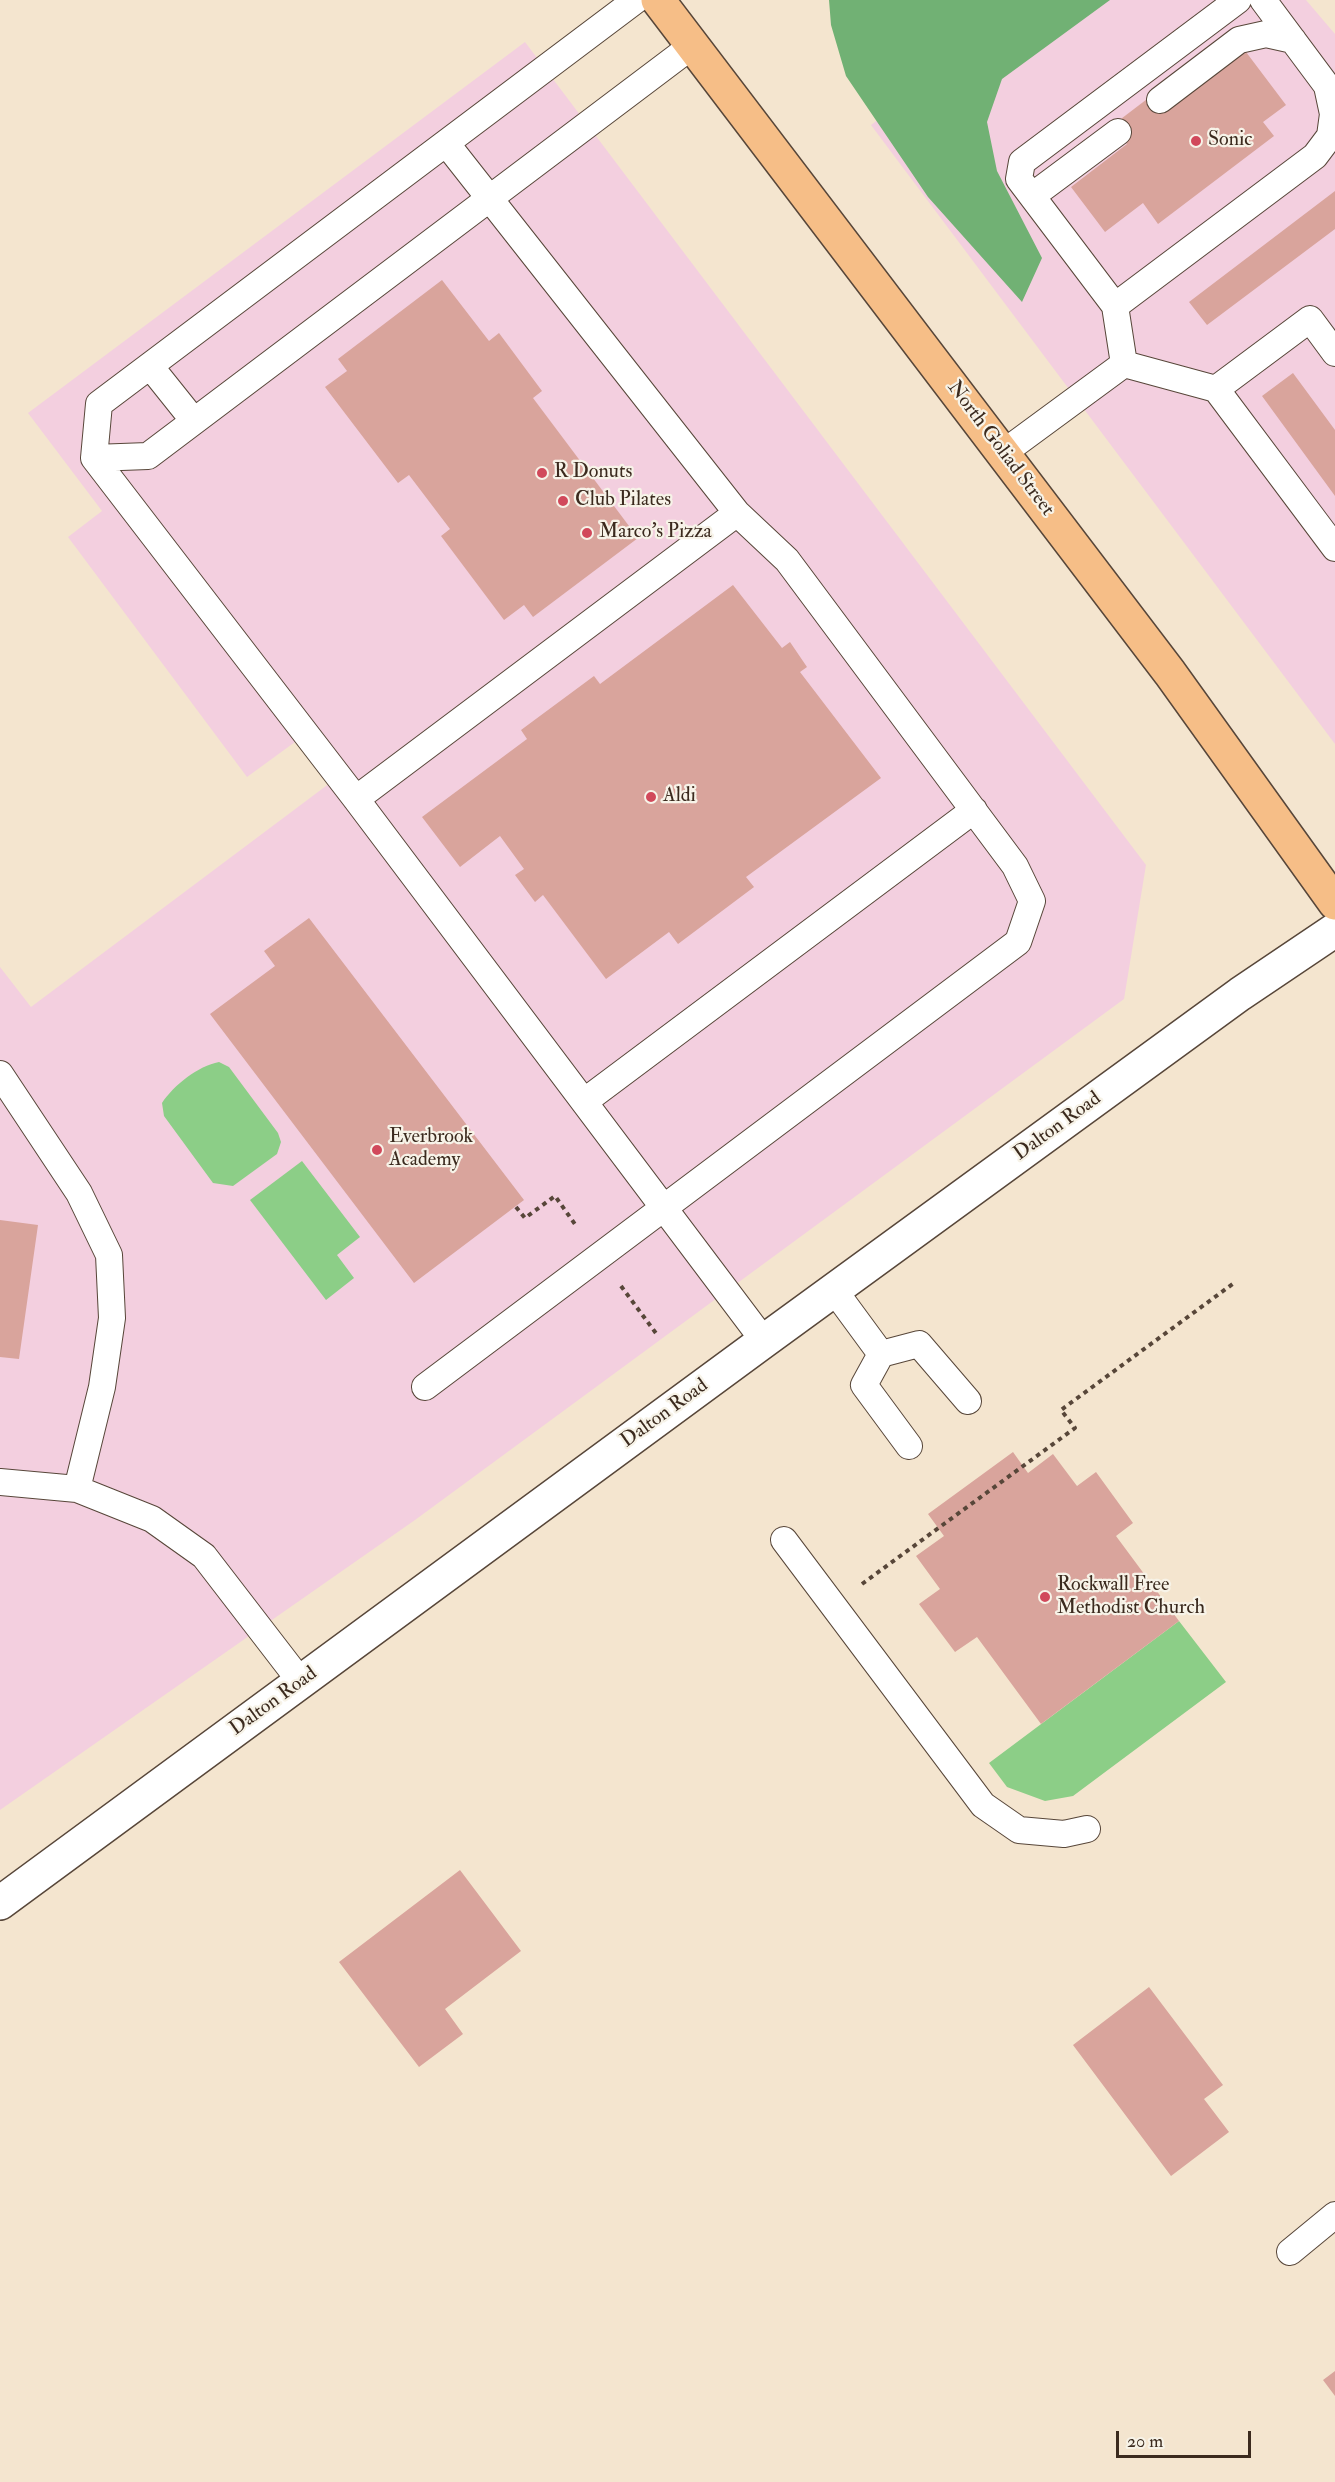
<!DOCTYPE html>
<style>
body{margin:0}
#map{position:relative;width:1335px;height:2482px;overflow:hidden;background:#f4e5cf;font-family:"IM FELL Double Pica",serif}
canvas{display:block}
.scale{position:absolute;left:1116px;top:2431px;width:135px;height:27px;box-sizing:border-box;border:3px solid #3b2a1e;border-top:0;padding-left:8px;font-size:18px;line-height:21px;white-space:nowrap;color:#3b2a1e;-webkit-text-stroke:4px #f7f3e8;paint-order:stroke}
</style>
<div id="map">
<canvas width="1335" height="2482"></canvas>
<div class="scale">20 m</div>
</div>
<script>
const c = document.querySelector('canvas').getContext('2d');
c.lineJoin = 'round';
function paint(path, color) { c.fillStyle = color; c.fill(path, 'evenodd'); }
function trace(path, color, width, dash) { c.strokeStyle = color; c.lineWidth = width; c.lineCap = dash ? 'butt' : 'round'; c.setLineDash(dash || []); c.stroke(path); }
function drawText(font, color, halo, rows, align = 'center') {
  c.font = font + ' "IM FELL Double Pica",serif'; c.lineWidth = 4.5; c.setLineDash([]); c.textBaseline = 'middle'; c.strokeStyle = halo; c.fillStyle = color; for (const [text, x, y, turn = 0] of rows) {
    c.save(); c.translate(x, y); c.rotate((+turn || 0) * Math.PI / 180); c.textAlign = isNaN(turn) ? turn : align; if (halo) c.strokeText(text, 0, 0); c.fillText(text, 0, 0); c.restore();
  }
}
const built = new Path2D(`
 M1037,0h269l29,34v710l-464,-619z
 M525,42l621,823 -22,134 -709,521 -415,290v-843l31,40 307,-230 -32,-43 -59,43 -179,-240 34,-26 -74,-98z`);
const green = new Path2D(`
 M219,1062l10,5 49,66 3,9 -4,12 -44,32 -20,-3 -49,-67 -2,-13c12,-18 36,-37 57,-41z
 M302,1161l58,76 -23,18 17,23 -28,22 -76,-100z
 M1179,1621l47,61 -153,114 -28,5 -38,-14 -18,-24z`);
const forest = new Path2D(`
 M829,0h281l-108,79 -15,43 10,49 45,87 -20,44 -94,-105 -82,-121 -15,-51z`);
const building = new Path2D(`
 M1243,48l43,57 -23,17 11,14 -116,88 -15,-21 -38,29 -34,-45 56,-43 -14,-19 42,-32z
 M1335,191v38l-128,96 -18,-23z
 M442,280l47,61 10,-8 43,58 -9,7 105,140 -105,79 -9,-12 -20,15 -63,-84 9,-7 -41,-54 -11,8 -73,-96 22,-16 -9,-12z
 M1293,373l42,57v66l-73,-100z
 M733,585l49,63 8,-6 17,25 -7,5 81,106 -135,99 8,10 -76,57 -9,-12 -63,47 -63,-84 -8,7 -20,-27 9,-6 -24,-33 -40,31 -38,-50 105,-78 -6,-9 73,-54 6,8z
 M309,918l215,282 -110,83 -204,-269 65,-48 -11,-15z
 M0,1220l38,5 -19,134 -19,-2z
 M1013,1452l15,21 25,-19 24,32 19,-14 37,51 -17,13 63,85 -138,103 -64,-87 -22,15 -36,-48 21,-15 -24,-33 28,-20 -16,-22z
 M460,1870l61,81 -76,58 18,25 -44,33 -80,-105z
 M1149,1987l74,98 -19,14 25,33 -58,44 -98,-131z
 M1335,2371v25l-12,-16z`);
const path = new Path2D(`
 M516,1207l9,11 30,-22 22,31
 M621,1286l37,50
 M862,1584l213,-156 -14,-18 173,-127`);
const service = new Path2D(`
 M636,0l-537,404 -5,54 262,341 408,542
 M1160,100l79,-60 27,-6 27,6
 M1032,196l86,-64
 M1115,306l200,-150 15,-20 3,-22 -6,-28 -64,-86
 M1124,364l-9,-58 -96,-127 3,-17 216,-162
 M150,366l44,55
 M1216,389l119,159
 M1003,453l121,-89 92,25 94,-70 25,34
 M94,458l54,-2 545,-411
 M356,799l381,-286 -291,-370
 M0,1074l79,119 30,62 3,63 -10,69 -25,102
 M585,1101l389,-291
 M834,1290l47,64
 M425,1387l593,-445 14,-41 -17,-35 -228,-306 -50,-47
 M909,1446l-45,-61 17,-31 38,-10 49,57
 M0,1482l77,7 75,30 52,37 97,126
 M784,1540l199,265 36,25 45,4 23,-5
 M1290,2252l45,-37`);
const tertiary = new Path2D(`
 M0,1903l764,-562 476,-347 95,-64`);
const primary = new Path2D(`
 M658,0l512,673 165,230`);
const markers = [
 [1196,141,6,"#d1495b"],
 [542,473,6,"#d1495b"],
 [563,501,6,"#d1495b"],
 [587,533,6,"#d1495b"],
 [651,797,6,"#d1495b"],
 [377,1150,6,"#d1495b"],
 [1045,1597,6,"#d1495b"]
];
const poiNames = [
 ["Sonic",1208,141],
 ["R Donuts",554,473],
 ["Club Pilates",575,501],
 ["Marco's Pizza",599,533],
 ["Aldi",663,797],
 ["Everbrook",389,1138],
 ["Academy",389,1161],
 ["Rockwall Free",1057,1586],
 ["Methodist Church",1057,1609]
];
const streetNames = [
 ["North Goliad Street",1000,449,53],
 ["Dalton Road",1058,1127,-36],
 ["Dalton Road",665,1414,-36],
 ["Dalton Road",274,1702,-36]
];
paint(built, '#f3cfdf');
paint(green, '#8cce87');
paint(forest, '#71b174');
paint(building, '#d9a49c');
trace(service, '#574639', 28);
trace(tertiary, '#574639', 36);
trace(primary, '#574639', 36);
trace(path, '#574639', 4, [4.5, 4.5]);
trace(service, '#fff', 26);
trace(tertiary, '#fff', 33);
trace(primary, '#f6be87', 33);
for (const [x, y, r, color] of markers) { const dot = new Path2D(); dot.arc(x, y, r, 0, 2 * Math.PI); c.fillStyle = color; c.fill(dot); trace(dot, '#f7f3e8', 2); }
drawText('20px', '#3b2a1e', '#f7f3e8', poiNames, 'left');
drawText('20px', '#3b2a1e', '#f7f3e8', streetNames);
</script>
